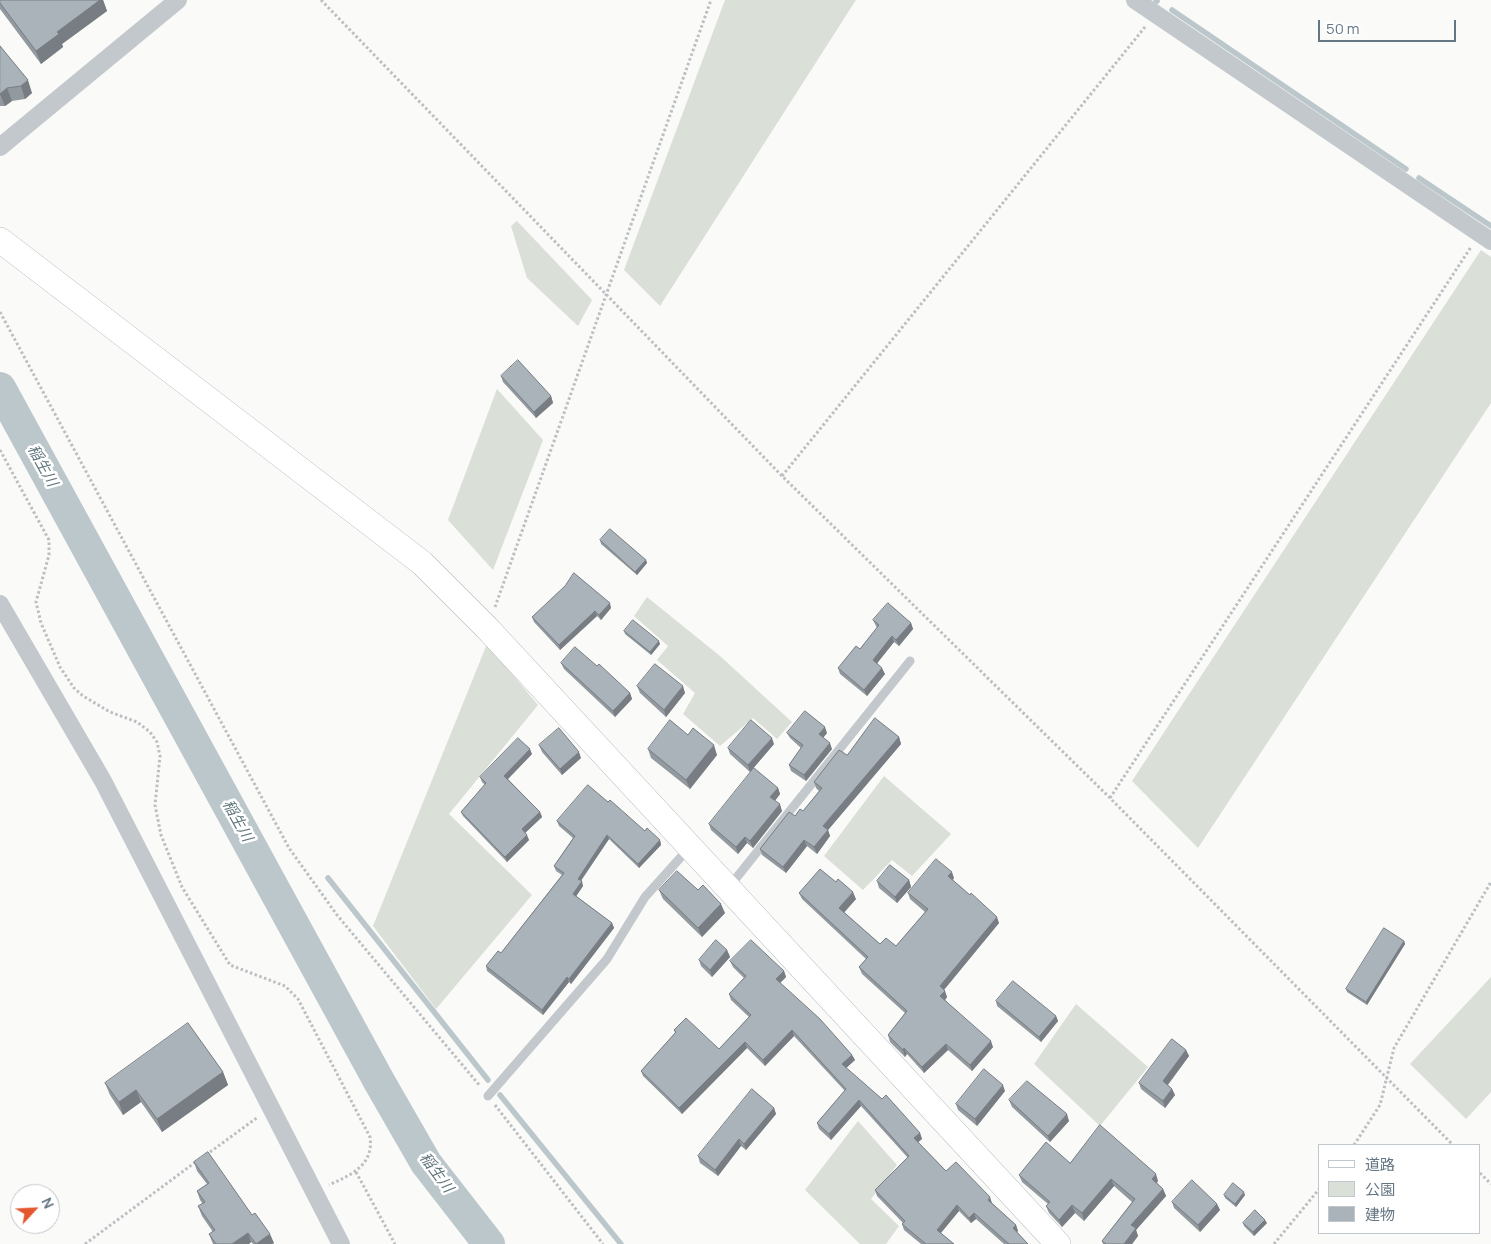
<!DOCTYPE html>
<meta charset="utf-8">
<style>
body{margin:0}
#map{position:relative;width:1491px;height:1244px;overflow:hidden;background:#fafaf8;font-family:Manrope,"Noto Sans JP",sans-serif}
canvas{display:block}
.legend{position:absolute;left:1318px;top:1144px;width:162px;height:90px;box-sizing:border-box;background:#fff;border:1px solid #c1c8cd;margin:0;padding:6px 9px;list-style:none;font-size:15px;color:#657683}
.legend li{display:flex;align-items:center;gap:10px;height:25px}
.legend b{width:25px;border:1px solid #c1c8cd}
.north{position:absolute;left:10px;top:1184px;width:50px;height:50px;box-sizing:border-box;background:#fff;border:1px solid #c1c8cd;border-radius:50%;rotate:65deg;font-size:14px;font-weight:700;line-height:20px;text-align:center;color:#657683}
.north::after{content:'';display:block;margin:auto;width:18px;height:22px;background:#e4572e;clip-path:polygon(50% 0,100% 100%,50% 72%,0 100%)}
.scale{position:absolute;left:1318px;top:20px;width:138px;height:22px;box-sizing:border-box;border:2px solid #657683;border-top:0;padding-left:6px;font-size:15px;line-height:18px;white-space:nowrap;color:#657683;-webkit-text-stroke:4px #fff;paint-order:stroke}
</style>
<div id="map">
<canvas width="1491" height="1244"></canvas>
<ul class="legend">
<li><b style="height:6px;background:#fff"></b>道路</li>
<li><b style="height:14px;background:#dadfd7"></b>公園</li>
<li><b style="height:14px;background:#aab3b9"></b>建物</li>
</ul>
<div class="north">N</div>
<div class="scale">50 m</div>
</div>
<script>
const c = document.querySelector('canvas').getContext('2d');
c.lineJoin = 'round';
function paint(path, color) { c.fillStyle = color; c.fill(path, 'evenodd'); }
function trace(path, color, width, dash) { c.strokeStyle = color; c.lineWidth = width; c.lineCap = dash ? 'butt' : 'round'; c.setLineDash(dash || []); c.stroke(path); }
function drawText(font, color, halo, rows, align = 'center') {
  c.font = font + ' Manrope,"Noto Sans JP",sans-serif'; c.lineWidth = 5; c.setLineDash([]); c.textBaseline = 'middle'; c.strokeStyle = halo; c.fillStyle = color; for (const [text, x, y, turn = 0] of rows) {
    c.save(); c.translate(x, y); c.rotate((+turn || 0) * Math.PI / 180); c.textAlign = isNaN(turn) ? turn : align; if (halo) c.strokeText(text, 0, 0); c.fillText(text, 0, 0); c.restore();
  }
}
const green = new Path2D(`
 M725,0h131l-196,306 -36,-36z
 M517,221l75,79 -14,26 -51,-48 -16,-52z
 M1481,250l10,7v146l-293,445 -66,-67z
 M497,389l46,51 -50,130 -45,-50z
 M647,597l73,59 72,66 -15,17 -24,-21 -33,28 -37,-32 12,-21 -38,-33 11,-14 -34,-30z
 M487,644l51,61 -89,109 83,81 -96,114 -63,-83z
 M884,776l67,58 -39,42 -20,-16 -29,30 -39,-34z
 M1491,977v115l-25,27 -56,-55z
 M1076,1004l72,63 -48,59 -66,-62z
 M858,1121l39,44 -26,34 28,27 -13,18h-26l-55,-54z`);
const stream = new Path2D(`
 M1156,0l1,1
 M1172,10l234,159
 M1419,178l72,48
 M328,878l160,202
 M500,1095l121,149`);
const river = new Path2D(`
 M0,388l380,695 46,80 63,81`);
const path = new Path2D(`
 M321,0l461,476 328,322 343,347
 M0,312l289,536 48,67 143,171
 M0,450l49,90v15l-13,47 5,21 19,44 14,21 9,8 27,16 27,10 13,10 7,10 3,14 -5,49 6,30 21,52 48,78 55,21 13,13 72,138c4,28 -19,38 -41,48
 M782,476l363,-449
 M495,607l216,-607
 M1110,798l361,-551
 M495,1105l108,139
 M1354,1145l26,-40 14,-57 97,-166
 M206,1155l52,-38
 M356,1172l39,72
 M1480,1173l11,11
 M85,1244l112,-83
 M1274,1244l46,-56`);
const lane = new Path2D(`
 M729,887l181,-226
 M488,1096l119,-137 38,-62 45,-50`);
const street = new Path2D(`
 M1135,0l356,241
 M0,147l178,-147
 M0,604l103,177 238,463`);
const secondary = new Path2D(`
 M0,240l422,323 65,65 571,616`);
const wall = new Path2D(`
 M0,0h103l4,11 -45,33 1,3 -22,17 -41,-55z
 M0,46l32,47 -7,6 -13,2 -7,5h-5z
 M501,376l50,20 2,7 -17,15 -33,-36z
 M600,540l46,20 1,3 -10,12 -36,-31z
 M611,608l-10,12 -4,-4 -37,34 -26,-28 -2,-5z
 M873,620l38,3 2,6 -14,17 -5,-4 -17,21 8,11 -18,22 -27,-22 -2,-6 22,-19 17,-21z
 M624,631l36,13 -9,11 -26,-21z
 M561,663l36,3 33,27 2,6 -17,18 -51,-48z
 M637,686l48,7 -19,24 -26,-24z
 M787,733h40l-4,5 9,11 -26,32 -15,-10 -2,-6 12,-17 -11,-10z
 M688,735l29,20 -27,34 -39,-31 -3,-9z
 M899,737l2,7 -73,86 2,6 -13,18 -10,-8 -21,27 -24,-18 -2,-6 35,-33 8,-5 16,-20 -3,-3 -2,-6 33,-27z
 M774,744l-24,28 -20,-18 -2,-6z
 M539,745l42,13 -19,17 -20,-23z
 M532,754l-24,25 32,33 2,5 -17,16 4,7 -22,22 -44,-46 -2,-4 24,-27 -3,-3 -2,-5z
 M778,788l2,6 -5,7 7,10 -29,37 -6,-5 -9,11 -27,-24 -2,-6z
 M608,802l37,29 15,9 1,5 -22,23 -30,-29 -28,42 2,5 -7,10 36,27 2,5 -43,56 -2,-2 -26,33 -56,-44 -1,-5 15,-13 61,-78 -6,-4 -2,-5 19,-28 -14,-12 -2,-5z
 M954,878l-1,2 46,43 -55,67 3,7 -2,3 48,47 -21,24 -24,-21 -24,23 -17,-19 -2,3 -15,-15 -2,-7 17,-22 -43,-39 -3,-7 7,-8 -64,-60 -3,-6 57,6 -12,13 36,32 16,2 29,-34 -15,-13 -2,-6z
 M909,880l2,7 -14,16 -18,-15 -2,-7z
 M659,890h39l27,23 -23,24 -39,-38z
 M1404,941l1,3 -38,61 -20,-13 -1,-3z
 M727,950l3,7 -18,20 -11,-11 -2,-6z
 M730,961l54,10 2,6 -6,6 72,72 3,5 -9,8 74,65 2,6 -4,3 28,29 46,32 24,22 2,6 -1,1 11,12h-24l-28,-25 -5,4 -12,-12 -18,22 13,11h-33l-17,-14 -2,-6 1,-1 -26,-27 -2,-6 33,-32 -47,-52 -30,34 -12,-11 -2,-6 28,-32 -51,-55 -29,30 -18,-18 -65,66 -39,-38 -2,-5 34,-38 -1,-3 45,19 30,-32 -18,-17 -2,-6 15,-16 -11,-11z
 M996,1001l60,15 2,5 -17,21 -44,-36z
 M1186,1050l3,6 -21,29 4,4 3,6 -10,13 -24,-19 -2,-6z
 M223,1072l5,13 -66,47 -21,-30 -18,13 -13,-20 -5,-12z
 M1005,1091l-28,35 -19,-16 -2,-6z
 M1009,1100l60,21 -19,21 -38,-35z
 M774,1108l2,6 -30,36 -5,-4 -23,30 -18,-13 -2,-7z
 M194,1162l58,53 22,28 -2,1h-19l-2,-2 -2,2h-36l-4,-10 4,-2 -11,-16 -4,-10 5,-2 -3,-4 -3,-9 10,-7 -10,-13z
 M1070,1163l88,18 -1,2 6,6 3,7 -30,34 2,6 -6,8h-29l-1,-3 30,-39 -18,-16 -30,35 -9,-8 -13,14 -13,-14 -3,-7 2,-2 -26,-22 -3,-7z
 M1224,1195h21l-9,12 -11,-9z
 M1172,1202l45,2 3,6 -20,22 -26,-24z
 M1243,1223h24l-13,13 -10,-10z`);
const shadedWall = new Path2D(`
 M100,0h3l4,11 -45,33 1,3 -22,17 -5,-13 21,-19z
 M28,80l4,13 -7,6 -4,-13z
 M7,88l5,13 -7,5 -5,-12z
 M551,396l2,7 -17,15 -2,-6z
 M646,560l1,3 -10,12 -2,-3z
 M610,603l1,5 -10,12 -2,-5z
 M595,611l2,5 -37,34 -1,-5z
 M911,623l2,6 -14,17 -3,-6z
 M892,636l2,6 -19,24 -2,-6z
 M659,641l1,3 -9,11 -1,-3z
 M882,668l3,6 -18,22 -3,-6z
 M683,686l2,7 -19,24 -2,-7z
 M630,693l2,6 -17,18 -2,-6z
 M825,727l2,6 -6,7 -2,-6z
 M899,737l2,7 -73,86 2,6 -13,18 -3,-7 9,-21z
 M772,738l2,6 -24,28 -2,-7z
 M830,743l2,6 -26,32 -2,-6z
 M714,745l3,10 -27,34 -4,-9z
 M530,749l2,5 -26,27 -2,-5z
 M579,752l2,6 -19,17 -2,-6z
 M778,788l2,6 -7,9 -3,-6z
 M780,804l2,7 -29,37 -3,-7z
 M540,812l2,5 -18,17 -2,-5z
 M527,835l2,5 -22,22 -2,-5z
 M607,835l2,4 -30,44 -1,-4z
 M745,837l2,6 -9,11 -2,-7z
 M660,840l1,5 -22,23 -1,-4z
 M804,840l3,6 -21,27 -3,-6z
 M952,872l2,6 -4,5 -2,-7z
 M909,880l2,7 -14,16 -2,-6z
 M582,881l1,5 -8,12 -2,-4z
 M853,892l3,7 -14,16 -3,-7z
 M721,904l4,9 -23,24 -4,-9z
 M997,917l2,6 -57,69 -2,-6z
 M612,923l2,5 -43,56 -2,-5z
 M1404,941l1,3 -38,61 -1,-3z
 M727,950l3,7 -18,20 -2,-7z
 M784,971l2,6 -8,8 -2,-6z
 M567,977l2,5 -26,33 -1,-5z
 M945,991l2,6 -4,6 -3,-7z
 M1056,1016l2,5 -17,21 -2,-5z
 M792,1030l2,6 -29,30 -2,-6z
 M991,1041l2,6 -21,24 -2,-6z
 M745,1042l2,6 -65,66 -3,-6z
 M946,1044l2,6 -24,23 -2,-6z
 M904,1048l3,6 -2,3 -2,-7z
 M1186,1050l3,6 -24,32 -2,-7z
 M852,1055l3,5 -11,10 -2,-6z
 M223,1072l5,13 -66,47 -5,-13z
 M1003,1085l2,6 -28,35 -2,-7z
 M1172,1089l3,6 -10,13 -2,-7z
 M136,1090l5,12 -18,13 -4,-13z
 M859,1100l2,6 -30,34 -2,-6z
 M774,1108l2,6 -30,36 -2,-6z
 M1067,1114l2,7 -19,21 -2,-6z
 M920,1133l2,6 -6,5 -2,-6z
 M739,1139l2,7 -23,30 -3,-6z
 M1156,1174l2,7 -4,5 -2,-7z
 M1111,1179l3,7 -30,35 -2,-8z
 M1163,1189l3,7 -30,34 2,6 -6,8h-8l7,-19z
 M1244,1192l1,3 -9,12 -1,-3z
 M990,1197l2,6 -2,2 -2,-5z
 M1217,1204l3,6 -20,22 -2,-7z
 M957,1205l2,6 -20,24 -2,-5z
 M1072,1205l3,8 -13,14 -3,-7z
 M974,1213l2,6 -5,4 -2,-5z
 M1265,1220l2,3 -13,13 -1,-4z
 M1016,1225l2,6 -3,3 -2,-6z
 M248,1233l3,9 -2,2h-17z
 M270,1234l4,9 -2,1h-16z`);
const building = new Path2D(`
 M0,0h100l-43,32 2,2 -23,17 -36,-48z
 M0,46l28,34 -7,6 -14,2 -7,6z
 M518,360l33,36 -17,16 -33,-36z
 M610,529l36,31 -11,12 -35,-32z
 M574,573l36,30 -11,12 -4,-4 -36,34 -27,-28 33,-31z
 M888,603l23,20 -15,17 -4,-4 -19,24 9,8 -18,22 -26,-22 18,-22 4,3 19,-24 -6,-5z
 M633,620l26,21 -9,11 -26,-21z
 M575,647l22,19 2,-2 31,29 -17,18 -52,-48z
 M655,664l28,22 -19,24 -27,-24z
 M805,711l20,16 -6,7 11,9 -26,32 -15,-10 14,-20 -16,-12z
 M875,718l24,19 -76,89 5,4 -14,17 -10,-7 -21,27 -23,-18 29,-37 6,4 5,-7 3,2 19,-23 -8,-6 25,-32 8,5z
 M670,720l18,15 5,-7 21,17 -28,35 -38,-31z
 M751,720l21,18 -24,27 -20,-17z
 M559,728l20,24 -19,17 -21,-24z
 M518,738l12,11 -26,27 36,36 -18,17 5,6 -22,22 -44,-45 25,-29 -6,-6z
 M754,768l24,20 -8,9 10,7 -30,37 -5,-4 -9,10 -27,-23z
 M588,785l20,17 2,-2 35,31 2,-3 13,12 -22,24 -31,-29 -29,44 4,2 -9,13 39,29 -43,56 -2,-2 -25,33 -56,-44 12,-15 3,2 63,-80 -10,-7 21,-30 -18,-15z
 M936,859l16,13 -4,4 22,19 1,-2 26,24 -57,69 5,5 -5,5 51,45 -21,24 -24,-21 -24,23 -18,-19 -1,2 -15,-15 19,-24 -48,-44 9,-10 -69,-64 21,-24 16,13 2,-3 15,13 -14,16 41,36 6,-6 10,8 32,-37 -20,-16z
 M890,865l19,15 -14,17 -18,-16z
 M677,871l21,19 5,-5 18,19 -23,24 -39,-38z
 M1384,928l20,13 -38,61 -20,-13z
 M716,940l11,10 -17,20 -11,-10z
 M751,940l33,31 -8,8 44,40 32,36 -10,9 40,35 4,-4 34,38 -6,5 32,33 10,-9 34,35 -2,3 28,25 -3,3 15,16h-19l-35,-31 -5,5 -12,-13 -20,25 17,14h-28l-24,-20 3,-3 -30,-31 34,-34 -50,-56 -30,34 -12,-11 29,-34 -54,-59 -29,30 -18,-18 -66,66 -38,-37 35,-39 -2,-2 12,-12 33,31 32,-34 -22,-21 17,-18 -16,-15z
 M1013,981l43,35 -17,21 -43,-36z
 M188,1023l35,49 -66,47 -21,-29 -17,12 -14,-19z
 M1172,1039l14,11 -23,31 9,8 -9,12 -24,-18z
 M984,1069l19,16 -28,34 -19,-15z
 M1027,1081l40,33 -19,22 -39,-36z
 M752,1089l22,19 -30,36 -5,-5 -24,31 -17,-14z
 M1100,1125l56,49 -4,5 11,10 -32,36 5,3 -12,16h-18l-4,-3 33,-42 -24,-20 -29,34 -10,-8 -13,15 -13,-14 4,-4 -31,-27 27,-33 24,21z
 M208,1152l44,63 3,-2 15,21 -14,10 -8,-11 -16,11h-16l-7,-10 6,-4 -17,-24 7,-4 -8,-11 12,-8 -15,-21z
 M1192,1180l25,24 -19,21 -26,-23z
 M1233,1183l11,9 -9,12 -11,-9z
 M1255,1210l10,10 -12,12 -10,-9z`);
const waterNames = [
 ["稲生川",42,466,61],
 ["稲生川",237,821,61],
 ["稲生川",436,1173,54]
];
paint(green, '#dadfd7');
trace(stream, '#bbc7cb', 5.5);
trace(river, '#bbc7cb', 32);
trace(secondary, '#b3babf', 26);
trace(path, '#bbbfc2', 3, [2.5, 2.5]);
trace(lane, '#c3c8cc', 9);
trace(street, '#c3c8cc', 18);
trace(secondary, '#fff', 25);
paint(wall, '#929a9f');
paint(shadedWall, '#777d82');
paint(building, '#aab3b9');
trace(building, '#777d82', 1);
drawText('italic 15px', '#60757c', '#fff', waterNames);
</script>
